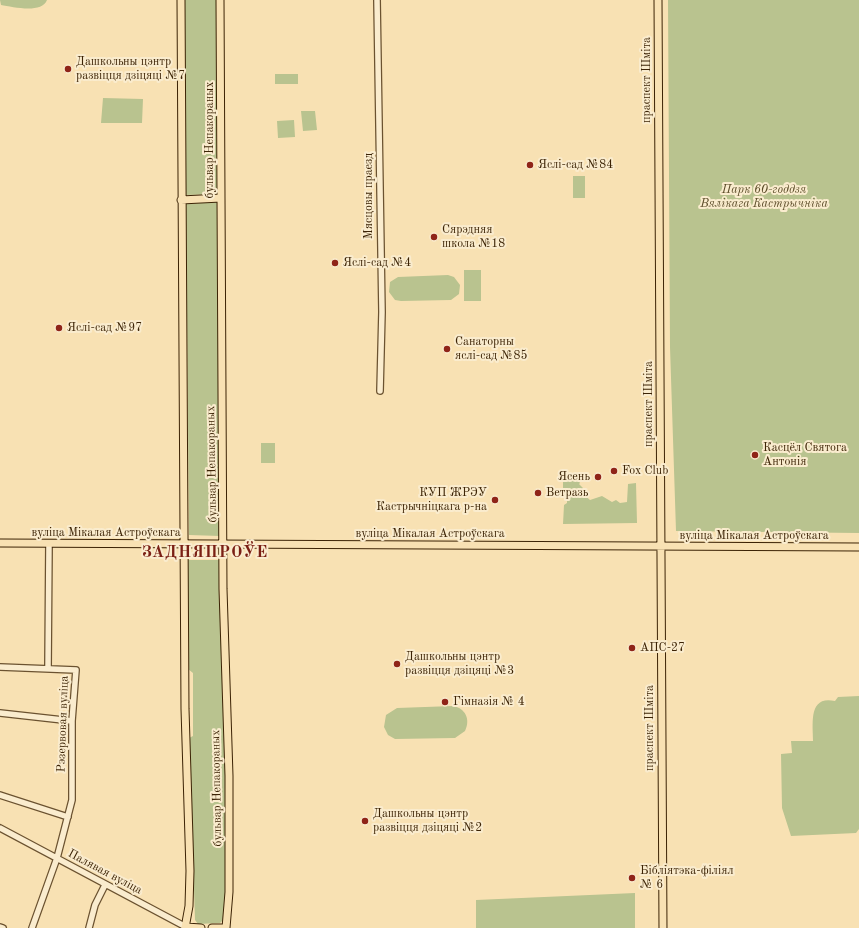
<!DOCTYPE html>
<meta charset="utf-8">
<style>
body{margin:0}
canvas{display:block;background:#f8e1b3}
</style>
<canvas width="859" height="928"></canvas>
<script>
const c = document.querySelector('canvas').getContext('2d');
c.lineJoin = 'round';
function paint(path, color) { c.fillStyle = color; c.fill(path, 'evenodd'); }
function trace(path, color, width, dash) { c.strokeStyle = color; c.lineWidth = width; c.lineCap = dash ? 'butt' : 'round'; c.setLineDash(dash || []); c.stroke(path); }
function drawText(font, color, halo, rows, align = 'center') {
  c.font = font + ' "Old Standard TT",serif'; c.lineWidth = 4; c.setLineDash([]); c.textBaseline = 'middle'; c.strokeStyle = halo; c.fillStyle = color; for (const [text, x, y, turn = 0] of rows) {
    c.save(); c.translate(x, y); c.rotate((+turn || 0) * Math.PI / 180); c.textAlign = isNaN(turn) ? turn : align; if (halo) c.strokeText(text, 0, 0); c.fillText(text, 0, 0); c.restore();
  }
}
const green = new Path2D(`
 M0,0h47c-5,14 -34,7 -46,5z
 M183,0h33l1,194 -31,1z
 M668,0h191v533l-183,-2 -6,-184z
 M275,74h23v10h-23z
 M103,98l40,1 -1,24h-41z
 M301,111h14l2,19 -14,1z
 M294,120l1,17 -17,1 -1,-17z
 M573,176h12v22h-12z
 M218,202l2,334 -31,-1 -3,-331z
 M464,270h17v31h-17z
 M448,275l6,2 6,8 -1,9 -8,6 -50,1 -6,-1 -6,-8 1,-10 8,-5z
 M261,443h14v20h-14z
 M575,475l5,8 -1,1 6,6 -3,3 8,7 12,-4 10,6 4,-2 4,3 7,-1 1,-18 8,-1 1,40 -74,1 1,-19 3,-2v-4l-4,-3v-19z
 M187,560h35l5,356 -7,7 -22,1 -3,-4 -6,-182 4,-2v-63l-5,-4z
 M859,696v133l-3,4 -65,3 -9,-28 -1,-54 11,-1 -1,-12h22c0,-17 -5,-46 22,-40l3,-4z
 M453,706c12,2 18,13 12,25l-10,7 -60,1 -7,-4 -4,-8 2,-12 11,-7z
 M635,893v35h-159v-28z`);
const minor = new Path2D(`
 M377,0l5,312 -2,79
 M0,667l76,3 -4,51v79l-15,58 -25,70
 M48,668l1,-125
 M0,713l72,8
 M0,795l68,22
 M0,828l186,99
 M0,927l3,1
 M89,928l6,-23 10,-20`);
const major = new Path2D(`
 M181,0l4,709 5,162 -1,35 -4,22
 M220,0l3,589 6,187v116l-3,36
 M658,0l5,928
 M181,200l40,-2
 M0,543l859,4
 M186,927l15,1
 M212,928h14`);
const markers = [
 [68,69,4,"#8f2418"],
 [530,165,4,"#8f2418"],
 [434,237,4,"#8f2418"],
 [335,263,4,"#8f2418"],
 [59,328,4,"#8f2418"],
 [447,349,4,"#8f2418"],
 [755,455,4,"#8f2418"],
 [614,471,4,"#8f2418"],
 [598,477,4,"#8f2418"],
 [538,493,4,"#8f2418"],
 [495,500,4,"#8f2418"],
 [632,648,4,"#8f2418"],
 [397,664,4,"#8f2418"],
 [445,702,4,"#8f2418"],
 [365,821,4,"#8f2418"],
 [632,878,4,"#8f2418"]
];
const poiNames = [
 ["Дашкольны цэнтр",76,62],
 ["развіцця дзіцяці №7",76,76],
 ["Яслі-сад №84",538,165],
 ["Сярэдняя",442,230],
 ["школа №18",442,244],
 ["Яслі-сад №4",343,263],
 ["Яслі-сад №97",67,328],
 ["Санаторны",455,342],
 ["яслі-сад №85",455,356],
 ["Касцёл Святога",763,448],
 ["Антонія",763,462],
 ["Fox Club",622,471],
 ["Ясень",590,477,"right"],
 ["КУП ЖРЭУ",487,493,"right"],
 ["Кастрычніцкага р-на",487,507,"right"],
 ["Ветразь",546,493],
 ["АПС-27",640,648],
 ["Дашкольны цэнтр",405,657],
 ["развіцця дзіцяці №3",405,671],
 ["Гімназія № 4",453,702],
 ["Дашкольны цэнтр",373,814],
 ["развіцця дзіцяці №2",373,828],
 ["Бібліятэка-філіял",640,871],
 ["№ 6",640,885]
];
const streetNames = [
 ["праспект Шміта",647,80,-90],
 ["бульвар Непакораных",210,140,-90],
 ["Мясцовы праезд",369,196,-90],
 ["праспект Шміта",649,404,-90],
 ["бульвар Непакораных",212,464,-91],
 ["вуліца Мікалая Астроўскага",106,533],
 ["вуліца Мікалая Астроўскага",430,534],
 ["вуліца Мікалая Астроўскага",754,536],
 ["Рэзервовая вуліца",63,724,-88],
 ["праспект Шміта",650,728,-90],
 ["бульвар Непакораных",217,788,-91],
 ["Палявая вуліца",105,872,28]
];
const parkNames = [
 ["Парк 60-годдзя",764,190],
 ["Вялікага Кастрычніка",764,204]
];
const districtNames = [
 ["ЗАДНЯПРОЎЕ",205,553]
];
paint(green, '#b9c38f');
trace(minor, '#6b5230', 8);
trace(major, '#3c2305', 9);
trace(minor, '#faecce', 5.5);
trace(major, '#f8e1b3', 7);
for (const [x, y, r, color] of markers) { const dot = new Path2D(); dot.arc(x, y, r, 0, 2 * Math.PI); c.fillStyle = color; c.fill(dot); trace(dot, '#faecce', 1.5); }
drawText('12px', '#3c2305', '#faecce', poiNames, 'left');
drawText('12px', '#3c2305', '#faecce', streetNames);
drawText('italic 12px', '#5b4b28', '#faecce', parkNames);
c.letterSpacing = '1px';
drawText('bold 16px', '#7a1f14', '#faecce', districtNames);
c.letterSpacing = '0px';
</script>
